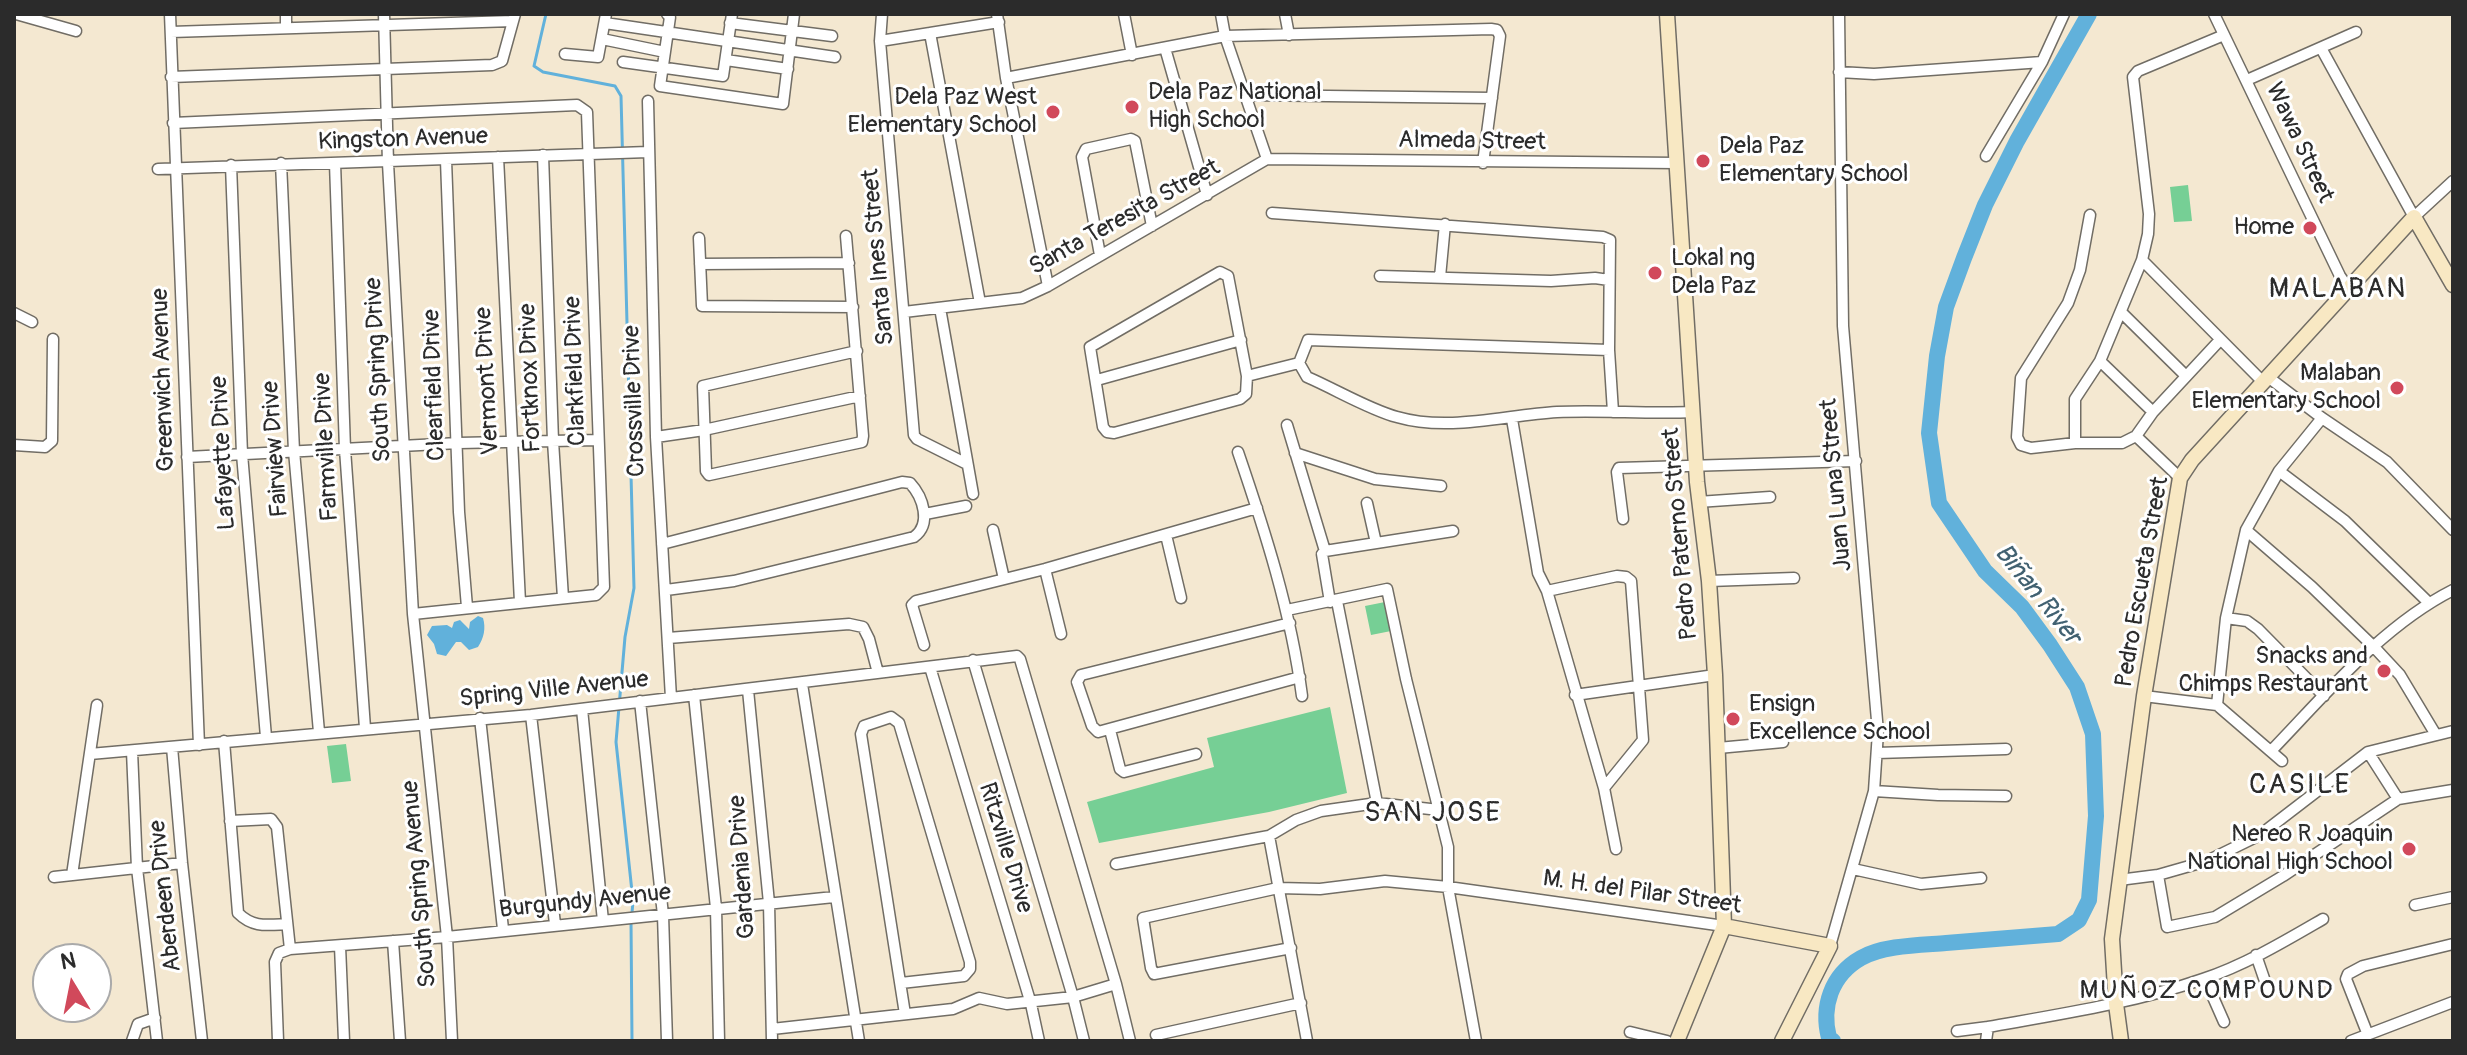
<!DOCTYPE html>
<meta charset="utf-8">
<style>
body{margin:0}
#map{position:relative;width:2467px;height:1055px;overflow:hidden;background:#f4e8d1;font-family:Pangolin,sans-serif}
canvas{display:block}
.frame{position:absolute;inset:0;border:16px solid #2b2b2b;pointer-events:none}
.north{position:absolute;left:32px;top:943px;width:80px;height:80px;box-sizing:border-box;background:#fff;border:2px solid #aaa;border-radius:50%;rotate:350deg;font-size:22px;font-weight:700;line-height:32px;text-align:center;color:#2b2b2b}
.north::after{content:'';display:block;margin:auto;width:28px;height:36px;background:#d1495b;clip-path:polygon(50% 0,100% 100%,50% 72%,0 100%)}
</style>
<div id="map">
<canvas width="2467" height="1055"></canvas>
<div class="frame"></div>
<div class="north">N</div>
</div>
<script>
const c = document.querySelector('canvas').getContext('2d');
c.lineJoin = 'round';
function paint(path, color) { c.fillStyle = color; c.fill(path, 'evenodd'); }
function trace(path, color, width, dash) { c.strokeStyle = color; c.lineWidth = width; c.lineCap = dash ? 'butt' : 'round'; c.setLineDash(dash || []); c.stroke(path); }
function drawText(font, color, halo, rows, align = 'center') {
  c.font = font + ' Pangolin,sans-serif'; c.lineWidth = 6; c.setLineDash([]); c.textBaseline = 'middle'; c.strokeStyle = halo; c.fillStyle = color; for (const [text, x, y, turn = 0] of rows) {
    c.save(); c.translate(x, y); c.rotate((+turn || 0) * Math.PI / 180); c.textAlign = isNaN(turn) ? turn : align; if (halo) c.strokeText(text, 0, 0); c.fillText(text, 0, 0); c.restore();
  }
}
const green = new Path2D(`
 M2188,185l4,36 -18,1 -4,-35z
 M1385,602l6,29 -20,4 -6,-29z
 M1330,707l17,86 -78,19 -170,31 -12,-41 127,-35 -7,-29z
 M346,744l5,37 -19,2 -5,-37z`);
const water = new Path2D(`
 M478,616l5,2c3,10 1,20 -5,29l-9,3 -8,-8h-5l-10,14 -9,-2 -3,-10 -7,-9 5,-9 15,-1 5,3 2,-6 6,-2 9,9 1,-7z`);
const stream = new Path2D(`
 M546,14l-12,52 9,6 72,14 6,10 13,492 -9,49 -9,105 17,159 -1,12
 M631,921l1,120`);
const river = new Path2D(`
 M1833,1041l-4,-3c-8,-31 2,-63 32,-80 22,-13 61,-13 85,-15 38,-3 75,-6 112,-9l21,-14 10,-20 7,-84 -3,-82 -16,-47 -27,-42 -28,-38 -37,-36 -46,-68 -10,-70 8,-77 9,-49 18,-49 21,-53 32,-64 72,-127`);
const street = new Path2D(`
 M16,14l60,17
 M170,14l29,731
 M286,14v14
 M384,14l4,149 25,451 34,323 5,104
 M667,14l3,3 -10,69 123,18 11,-90
 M882,14l-2,27 34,394 3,4 50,25
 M997,14l9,64 42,208
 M1124,14l8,41
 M1221,14l4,22 42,123
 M1285,14l4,21
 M2214,14l126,262 9,13
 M605,23l230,34
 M730,23l102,13
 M171,32l342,-11
 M930,33l50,270
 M602,39l63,13
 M880,41l119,-19
 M1165,48l42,147
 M2321,48l93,169 39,-36
 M565,54l33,3 8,-43
 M726,60l62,9
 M623,62l100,14 9,-62
 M1839,72l35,2 168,-12
 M171,77l321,-12 10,-4 13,-47
 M1006,78l219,-42 266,-7 6,1 3,6 -17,127
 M2247,80l109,-48
 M1246,95l246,3
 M648,101l8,336 15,261
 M173,123l404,-18 10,7 17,475 -8,8 -183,19
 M543,155l10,286 10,157
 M1986,156l56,-94 22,-48
 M498,157l22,445
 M1267,159l410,4
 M446,160l13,352 8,95
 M281,163l13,288 25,281
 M335,163l10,286 20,279
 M231,165l11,289 24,283
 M158,169l490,-17
 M1272,213l331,24 7,3 -1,110 4,62
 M2090,215l-10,55 -12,33 -47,75 -4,59 4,8 10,3 44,-5h47l14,-7 44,42
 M846,236l17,200 -1,6 -153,33 -3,-4 -3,-85 154,-35
 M699,238l3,68 151,1
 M1100,255l-18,-98 4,-8 45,-10 4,2 17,85
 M2142,260l122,123
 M700,264l149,-1
 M1220,272l8,4 19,100 -1,18 -6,5 -126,34 -7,-1 -4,-5 -13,-80z
 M1380,276l171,5 44,-3 14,2
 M1440,277l5,-53
 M940,308l33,186
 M904,312l118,-14 26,-12 219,-127
 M2121,312l65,64
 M14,313l18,9
 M1609,350l-301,-10 -9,23 8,14c28,12 63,33 90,40 52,15 108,-2 160,-5 45,-2 90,2 136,0
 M2100,361l53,51
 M1247,376l52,-13
 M2268,377l54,41 65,44 66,68
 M1097,380l144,-40
 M1512,419l26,154 9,18 57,197 12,61
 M1287,425l38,126
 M2136,436l17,-24 67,-72
 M656,437l48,-7 156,-34
 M2075,443v-44l25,-38 42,-101 6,-26 1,-20 -16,-137 5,-6 86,-36
 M14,445l31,2 7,-6 1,-102
 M1238,452c27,79 53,160 64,244
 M1295,453l80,26 66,7
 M187,457l272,-14 139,-3
 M2279,471l66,50 83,81
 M1698,502l72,-5
 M1367,503l9,40
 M925,514l41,-8
 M1623,519l-6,-47 2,-4 237,-7
 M993,530l11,49
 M2246,530l66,57 62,60 26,28 36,60
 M1166,535l15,63
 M662,544l240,-62 8,1c13,14 22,41 4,54l-180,44 -68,9
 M1045,569l16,65
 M1709,581l85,-3
 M1547,591l70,-15 9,1 5,4 12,159 -39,48
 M1337,601l40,202
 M1330,602l-8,-48 3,-3 128,-20
 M1287,610l100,-21 19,90 42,168v40l28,154
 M2226,618l21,3 11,8 66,67
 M1290,623l-209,52 -4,7 15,44 6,6 202,-55
 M668,638l181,-14 14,3 6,12 9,34
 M924,645l-12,-40 4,-4 129,-32 212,-61
 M973,660l100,337 11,44
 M930,667l101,337 8,37
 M802,684l57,357
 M748,690l21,213 3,138
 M694,695l22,213 3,133
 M1575,695l140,-20
 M2144,696l73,9 65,56
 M640,701l23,214 4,126
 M2217,705l9,-87 20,-88 33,-59 43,-53
 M582,709l21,212
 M531,715l24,209
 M480,718l23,211
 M1110,730l10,39 4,3 72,-18
 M224,741l14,172c15,15 29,12 49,11
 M172,747l10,116 20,178
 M1718,748l65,-6
 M132,751l5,117 20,173
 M2271,751c55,-57 111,-125 182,-161
 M2368,752l30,47
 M1877,753l129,-4
 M90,754l441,-39 486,-59 3,3 96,325 14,57
 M1874,791l64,4 68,1
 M230,821l41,-2 6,8 13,122
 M1269,836l38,205
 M1116,864l153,-28 27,-16 25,-9 56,-8 62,7
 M1853,869l68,15 60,-6
 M72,875l25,-170
 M2158,875l9,52 48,-10 68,-41 115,-77 55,-9
 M54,877l128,-14
 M2119,880l39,-5 49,-14 53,-26 108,-83 85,-21
 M2415,905l38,-8
 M393,941l7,100
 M340,946l4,95
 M1830,946l44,-155 4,-59 -35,-406 -4,-312
 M1291,948l-137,26 -3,-6 -8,-50 135,-30 42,1 65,-8 63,6 276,39
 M2256,955l12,35
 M2205,979l19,43
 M901,983l63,-7 6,-7v-7l-71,-239 -8,-6 -27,9 -3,8 44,280
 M772,1029l181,-20 26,-11 28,6 66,-7 43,-13
 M1957,1031l31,-4
 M1630,1032l37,9
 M1156,1035l145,-32
 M2368,1035l-22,-56 2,-5 15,-8 90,-22
 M132,1041l6,-17 17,-6
 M278,1041l-3,-79 4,-9 11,-4 157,-12 387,-40
 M1986,1041l2,-14c73,-13 146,-24 215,-48 42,-14 82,-38 120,-60
 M2351,1041l102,-39`);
const secondary = new Path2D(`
 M1667,14l30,468 12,99 6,94 9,251 -47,115
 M1724,926l106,20 -48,95
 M2121,1041l-5,-37 -4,-65 32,-243 36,-218 12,-18 222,-243 39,68`);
const markers = [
 [1132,107,8,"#d1495b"],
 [1053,112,8,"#d1495b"],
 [1703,161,8,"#d1495b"],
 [2310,228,8,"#d1495b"],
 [1655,273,8,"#d1495b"],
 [2397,388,8,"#d1495b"],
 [2384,671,8,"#d1495b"],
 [1733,719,8,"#d1495b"],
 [2409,849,8,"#d1495b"]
];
const poiNames = [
 ["Dela Paz National",1148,93,"left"],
 ["High School",1148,121,"left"],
 ["Dela Paz West",1037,98],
 ["Elementary School",1037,126],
 ["Dela Paz",1719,147,"left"],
 ["Elementary School",1719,175,"left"],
 ["Home",2294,228],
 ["Lokal ng",1671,259,"left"],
 ["Dela Paz",1671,287,"left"],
 ["Malaban",2381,374],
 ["Elementary School",2381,402],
 ["Snacks and",2368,657],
 ["Chimps Restaurant",2368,685],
 ["Ensign",1749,705,"left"],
 ["Excellence School",1749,733,"left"],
 ["Nereo R Joaquin",2393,835],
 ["National High School",2393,863]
];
const streetNames = [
 ["Kingston Avenue",403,140,-2],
 ["Almeda Street",1472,142,1],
 ["Wawa Street",2299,143,65],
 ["Santa Teresita Street",1125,218,-29],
 ["Santa Ines Street",879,257,-95],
 ["South Spring Drive",379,370,-93],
 ["Clarkfield Drive",576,371,-92],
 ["Fortknox Drive",531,378,-92],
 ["Greenwich Avenue",164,380,-92],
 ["Vermont Drive",488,381,-93],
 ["Clearfield Drive",435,385,-92],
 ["Crossville Drive",635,401,-92],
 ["Farmville Drive",327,447,-93],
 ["Fairview Drive",276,449,-94],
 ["Lafayette Drive",224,453,-93],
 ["Juan Luna Street",1837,485,-95],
 ["Pedro Paterno Street",1681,534,-95],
 ["Pedro Escueta Street",2143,582,-80],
 ["Spring Ville Avenue",554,690,-6],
 ["Ritzville Drive",1005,848,73],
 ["Gardenia Drive",743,867,-94],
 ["South Spring Avenue",420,884,-95],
 ["M. H. del Pilar Street",1642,893,8],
 ["Aberdeen Drive",166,896,-96],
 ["Burgundy Avenue",585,902,-6]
];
const waterNames = [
 ["Biñan River",2037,595,51]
];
const neighbourhoodNames = [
 ["MUÑOZ COMPOUND",2207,991]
];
const quarterNames = [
 ["MALABAN",2338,290],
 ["CASILE",2300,786],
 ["SAN JOSE",1433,814]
];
paint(green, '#76cf95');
paint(water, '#61b1db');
trace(stream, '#61b1db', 3);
trace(river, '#61b1db', 16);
trace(street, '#716d65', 13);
trace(secondary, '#716d65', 17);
trace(street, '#fff', 10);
trace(secondary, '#f8e8c3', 14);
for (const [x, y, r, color] of markers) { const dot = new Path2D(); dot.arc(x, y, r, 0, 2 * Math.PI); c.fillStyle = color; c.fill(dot); trace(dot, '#fff', 3); }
drawText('24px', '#2b2b2b', '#fff', poiNames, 'right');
drawText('24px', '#2b2b2b', '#fff', streetNames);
drawText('italic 26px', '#416171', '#fff', waterNames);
c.letterSpacing = '2px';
drawText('26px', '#2b2b2b', '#fff', neighbourhoodNames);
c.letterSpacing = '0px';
c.letterSpacing = '2px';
drawText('28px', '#2b2b2b', '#fff', quarterNames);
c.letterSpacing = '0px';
</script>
